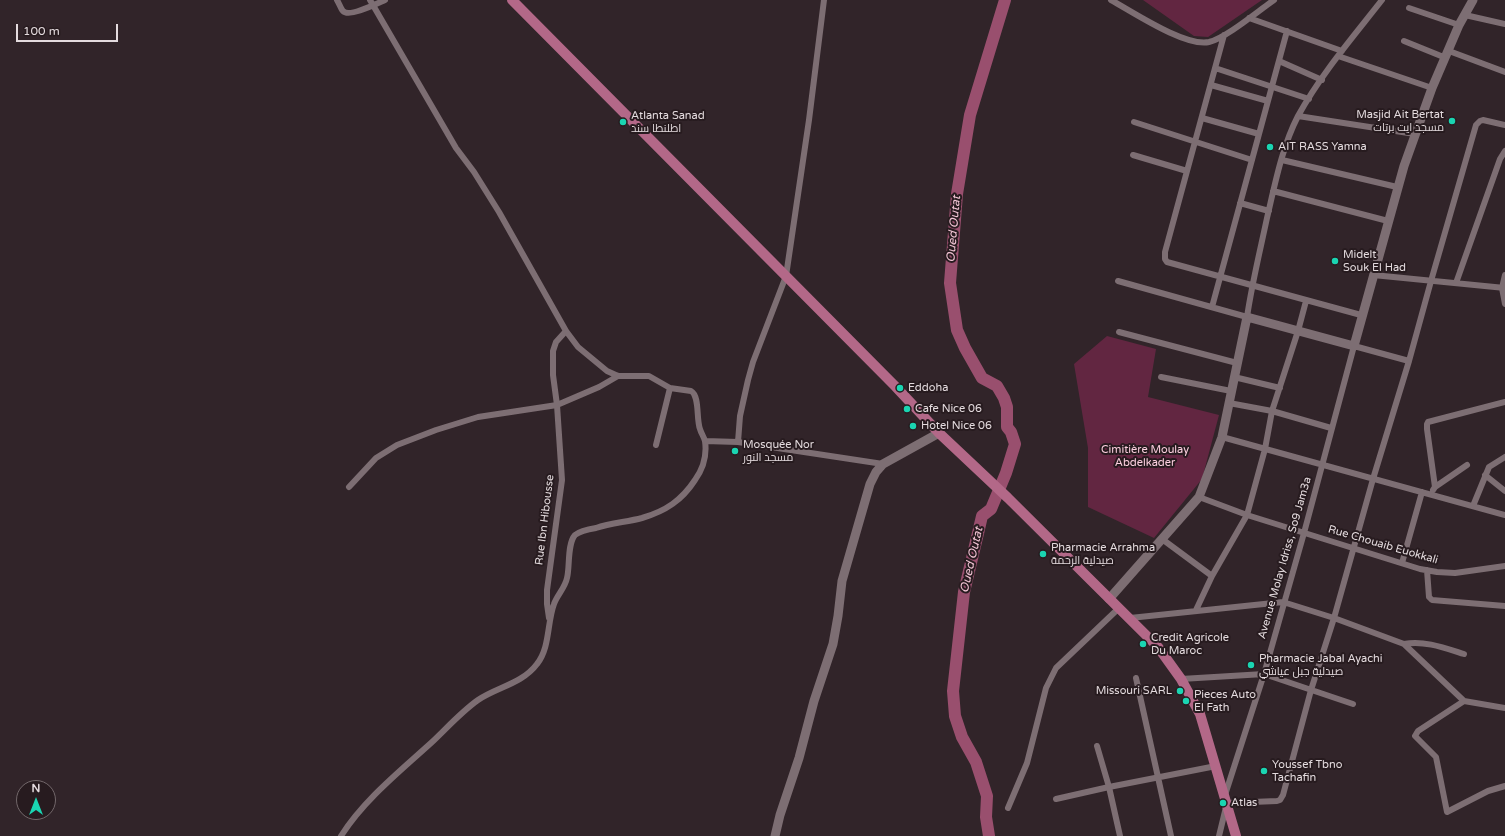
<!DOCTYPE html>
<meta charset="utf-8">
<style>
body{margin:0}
#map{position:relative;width:1505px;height:836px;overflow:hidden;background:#312429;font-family:"Varela Round",sans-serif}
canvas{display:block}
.north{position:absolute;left:16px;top:780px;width:40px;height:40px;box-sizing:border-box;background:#271b1f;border:1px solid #73686b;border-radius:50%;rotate:0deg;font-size:11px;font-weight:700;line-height:16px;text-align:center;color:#e4dbde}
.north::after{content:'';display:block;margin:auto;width:14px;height:18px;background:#1ad5b2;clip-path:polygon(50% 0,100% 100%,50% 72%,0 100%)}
.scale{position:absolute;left:16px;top:24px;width:102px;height:18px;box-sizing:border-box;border:2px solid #e4dbde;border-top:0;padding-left:5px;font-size:12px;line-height:14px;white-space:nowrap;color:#e4dbde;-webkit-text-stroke:3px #271b1f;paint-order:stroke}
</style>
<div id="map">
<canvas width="1505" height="836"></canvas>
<div class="north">N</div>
<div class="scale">100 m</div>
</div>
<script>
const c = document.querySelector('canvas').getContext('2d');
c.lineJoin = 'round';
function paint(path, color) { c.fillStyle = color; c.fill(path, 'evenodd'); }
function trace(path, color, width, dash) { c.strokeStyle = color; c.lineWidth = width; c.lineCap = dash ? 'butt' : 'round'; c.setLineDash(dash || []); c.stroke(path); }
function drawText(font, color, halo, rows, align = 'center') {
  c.font = font + ' "Varela Round",Cairo,sans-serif'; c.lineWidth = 4; c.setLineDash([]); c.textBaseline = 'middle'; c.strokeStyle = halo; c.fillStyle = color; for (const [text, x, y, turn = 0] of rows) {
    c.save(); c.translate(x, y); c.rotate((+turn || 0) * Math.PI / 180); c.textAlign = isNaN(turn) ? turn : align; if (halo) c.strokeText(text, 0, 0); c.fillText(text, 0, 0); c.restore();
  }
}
const green = new Path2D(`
 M1143,0h119l-54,37 -14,-1z
 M1107,336l49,13 -8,48 71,18 -17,64 -48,59 -66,-31v-59l-14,-84z`);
const river = new Path2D(`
 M989,836l-3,-19 1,-21 -11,-34 -14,-25 -7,-21 -2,-25 11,-99 15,-63 3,-13 9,-7 15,-36 9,-29 -4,-12 -4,-5v-20l-3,-9 -7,-12 -15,-8 -17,-30 -8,-18 -7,-47 7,-89 13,-79 35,-115`);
const street = new Path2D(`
 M337,0c2,3 4,9 6,11 6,7 35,-8 42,-11
 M1111,0c22,12 74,47 98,42 17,-4 49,-31 65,-42
 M1409,8l50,17
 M1465,15l40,9
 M1249,18l93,33
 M1224,35l-59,217v7l2,3 194,53
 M1404,41l42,17
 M1449,51l56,21
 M1338,56l94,32
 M1279,61l43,19
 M1215,68l94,31
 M1211,85l57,16
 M1298,116l117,18
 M1202,118l57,16
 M1134,122l118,38
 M1133,155l54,16
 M1282,160l115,27
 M1273,191l115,30
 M1240,203l29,8
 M1373,275l132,13
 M1505,275l-3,13 3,16
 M1118,281l129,36c5,-34 13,-66 20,-99 8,-34 15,-71 31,-102 23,-42 55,-79 84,-116
 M1456,283l44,-124 5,-8
 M1212,307l75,-276
 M1119,332l118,31
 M1161,377l70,14
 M1234,377l46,11
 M1229,403l43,8 59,17
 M1222,437l283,78
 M705,441l33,1 145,22
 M738,442l2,-26 8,-36 5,-18 33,-86 23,-156 15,-120
 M656,445l14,-57
 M1485,475l20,16
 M349,487l27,-29 21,-13 39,-15 42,-13 79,-12 42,-18 19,-11
 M1435,487l-8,-58v-5l1,-2 77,-20
 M1433,490l2,-3 32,-22
 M1199,497l48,18 173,54 17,3 18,1 50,-7
 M1473,506l16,-39 16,-10
 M1162,539l50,37
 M1402,563l20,-71
 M1427,570l2,27 3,3 73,6
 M1196,610l16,-34 35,-61 18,-66 7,-38 26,-80 8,-30
 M549,618l-2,-14v-14l15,-110 -5,-75 -4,-30v-24l3,-9 10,-11
 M1130,618l153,-16 51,16 70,26 60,57 41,7
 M1404,644c20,-4 41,4 60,10
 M1136,678l35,158
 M1181,679l83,-5 89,30
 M1464,701l-46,30 -3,5 21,21 11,55 41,-21 17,-5
 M1225,795l39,-121 40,-141 50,-187 55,15
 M1056,799l53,-12 -12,-41
 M1008,808l19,-45 19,-75 10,-20 63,-60
 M341,836c23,-36 58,-64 90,-93 15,-14 30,-31 47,-43 19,-13 44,-16 59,-36 13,-16 10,-41 17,-60 3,-9 11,-16 13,-26 3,-11 0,-34 8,-43 5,-4 15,-6 21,-7 15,-5 31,-6 46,-10 24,-7 40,-18 53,-38 8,-11 12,-25 10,-39 -1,-4 -4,-8 -5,-12 -4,-10 0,-33 -9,-38l-21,-3 -21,-12h-31l-11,-5 -29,-24 -12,-16 -67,-119 -25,-40 -18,-24 -86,-148
 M1120,836l-11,-49 107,-21
 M1219,836l8,-33 50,-2 3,-1 3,-5 28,-105 23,-72 39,-139 36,-118 22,-80 45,-156 4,-4 3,-1 22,5`);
const secondary = new Path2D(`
 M1109,599l90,-102 23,-60 25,-120 107,29 50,-180 28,-78 27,-63 14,-25
 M775,836l5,-21 19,-57 15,-57 19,-57 5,-28 4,-35 28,-97 6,-12 7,-8 56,-31`);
const primary = new Path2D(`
 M512,0l383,386 44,47 69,65 150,149 23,32 19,35 36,122`);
const markers = [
 [1452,121,4,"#1ad5b2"],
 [623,122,4,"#1ad5b2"],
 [1270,147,4,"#1ad5b2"],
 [1335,261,4,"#1ad5b2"],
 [900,388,4,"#1ad5b2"],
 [907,409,4,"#1ad5b2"],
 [913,426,4,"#1ad5b2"],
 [735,451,4,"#1ad5b2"],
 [1043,554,4,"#1ad5b2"],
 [1143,644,4,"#1ad5b2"],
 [1251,665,4,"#1ad5b2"],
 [1180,691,4,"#1ad5b2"],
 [1186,701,4,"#1ad5b2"],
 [1264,771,4,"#1ad5b2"],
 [1223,803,4,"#1ad5b2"]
];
const poiNames = [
 ["Masjid Ait Bertat",1444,115,"right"],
 ["مسجد ايت برتات",1444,128,"right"],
 ["Atlanta Sanad",631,116],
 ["اطلنطا سند",631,129],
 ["AIT RASS Yamna",1278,147],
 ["Midelt",1343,255],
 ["Souk El Had",1343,268],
 ["Eddoha",908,388],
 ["Cafe Nice 06",915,409],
 ["Hotel Nice 06",921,426],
 ["Mosquée Nor",743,445],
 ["مسجد النور",743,458],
 ["Pharmacie Arrahma",1051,548],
 ["صيدلية الرحمة",1051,561],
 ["Credit Agricole",1151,638],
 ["Du Maroc",1151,651],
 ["Pharmacie Jabal Ayachi",1259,659],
 ["صيدلية جبل عياشي",1259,672],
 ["Missouri SARL",1172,691,"right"],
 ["Pieces Auto",1194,695],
 ["El Fath",1194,708],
 ["Youssef Tbno",1272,765],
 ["Tachafin",1272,778],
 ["Atlas",1231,803]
];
const parkNames = [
 ["Cimitière Moulay",1145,450],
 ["Abdelkader",1145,463]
];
const streetNames = [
 ["Rue Ibn Hibousse",545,520,-83],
 ["Rue Chouaib Euokkali",1383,545,16],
 ["Avenue Molay Idriss, So9 Jam3a",1285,558,-74]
];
const waterNames = [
 ["Oued Outat",954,229,-85],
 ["Oued Outat",972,560,-77]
];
paint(green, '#622641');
trace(river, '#994f6e', 12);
trace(street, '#7d6e73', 6);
trace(secondary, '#7d6e73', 9);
trace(primary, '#b36888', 10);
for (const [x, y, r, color] of markers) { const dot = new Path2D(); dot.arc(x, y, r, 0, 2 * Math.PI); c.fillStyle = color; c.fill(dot); trace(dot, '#271b1f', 1.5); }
drawText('11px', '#e4dbde', '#271b1f', poiNames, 'left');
drawText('11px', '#fccfdf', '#271b1f', parkNames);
drawText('11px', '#e4dbde', '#271b1f', streetNames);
drawText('italic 12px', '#f2c5d5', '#271b1f', waterNames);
</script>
